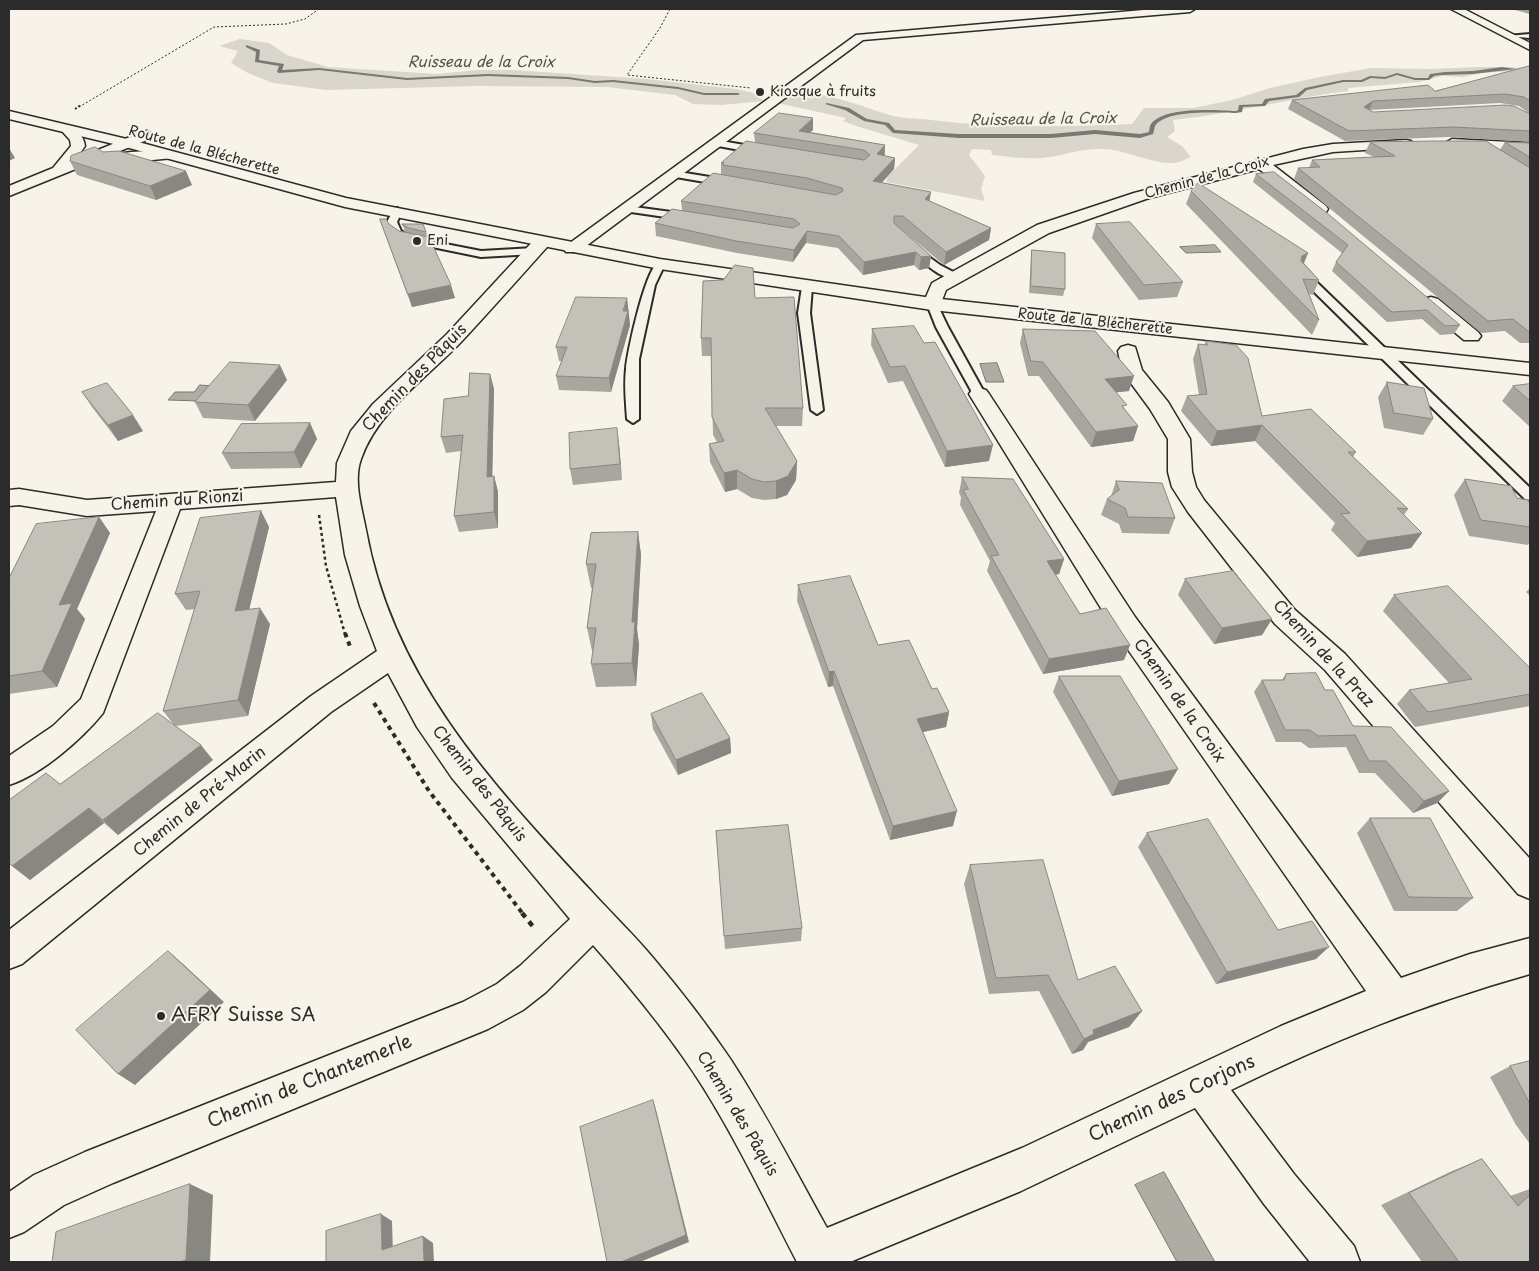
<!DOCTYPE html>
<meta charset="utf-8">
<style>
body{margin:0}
#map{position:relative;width:1539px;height:1271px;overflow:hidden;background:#f7f3e8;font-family:"Playpen Sans",sans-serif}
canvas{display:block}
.frame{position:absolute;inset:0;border:10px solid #2b2b2b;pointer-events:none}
</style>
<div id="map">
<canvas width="1539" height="1271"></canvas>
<div class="frame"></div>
</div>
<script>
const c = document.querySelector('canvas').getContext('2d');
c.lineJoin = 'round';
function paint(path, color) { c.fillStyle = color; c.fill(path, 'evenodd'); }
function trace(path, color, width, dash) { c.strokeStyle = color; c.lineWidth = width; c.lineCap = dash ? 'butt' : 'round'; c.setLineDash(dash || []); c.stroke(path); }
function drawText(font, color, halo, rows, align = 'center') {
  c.font = font + ' "Playpen Sans",sans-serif'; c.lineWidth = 4; c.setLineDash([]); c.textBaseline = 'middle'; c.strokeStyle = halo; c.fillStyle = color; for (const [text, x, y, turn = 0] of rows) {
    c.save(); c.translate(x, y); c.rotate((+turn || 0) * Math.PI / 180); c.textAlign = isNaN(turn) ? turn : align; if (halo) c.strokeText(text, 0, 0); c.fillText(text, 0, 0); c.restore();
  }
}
const green = new Path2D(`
 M240,39l29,4 18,12 41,12 110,7 39,-4h36l134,9 89,10 15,3 13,9 -43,4 -28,-1 -18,-9 -68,-8 -131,-1 -150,4 -53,-7 -25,-10 -17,-10 7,-12 -19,-5z
 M1476,67h36l16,3 -47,3 -17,4 -22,-1 -22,6 -72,6v3c-59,7 -116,23 -175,29l2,11 -8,6 15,9 9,11c-5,2 -12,6 -18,6 -24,1 -47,-14 -71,-14 -18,-1 -35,5 -52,8 -19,3 -39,0 -58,-2l-1,-5 -19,-1 -3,6 16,21 -4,13 4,12 -99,-19 2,-6 31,-31 -66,-20 -10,-4 3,-3 -73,-16c29,-21 83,3 113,12 14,5 31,4 45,6 66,8 135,7 201,4l12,-16h49l39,-8 38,-12 50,-11 51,-9 60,1z`);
const water = new Path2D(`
 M1215,245l6,7 -35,1 -6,-6z
 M997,363l7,19h-18l-6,-18z
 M200,385l12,1 -13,15 -31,-1 7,-8h19z
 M1164,1172l51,90h-38l-42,-77z`);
const stream = new Path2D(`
 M246,45l14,5 -1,10 25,4 -2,6 37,-2 88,10 81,-4 80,3 27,4 18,-1 65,7 26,6h34l2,1 -2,1h-34l-26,-6 -65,-7 -18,1 -27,-4 -80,-3 -81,4 -88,-10 -40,3 -2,-1 2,-6 -24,-4 1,-10 -10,-5z
 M1502,67l14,2 -43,5 -32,1 -7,1 -5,4h-14l-18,-5 -12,4 -14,-1 -9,4h-19l-36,8 -8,7 -30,4 -4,5 -22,1 -1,5 -6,1c-18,0 -70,-4 -81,13 -1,3 -1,6 -2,8l-13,4 -45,-4 -44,4h-92l-66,-5 -8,-8 -21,-4 -19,-11 -20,-6 2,-1 22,5 18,11 22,4 6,7 64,4h92l44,-4 45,4 9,-2c0,-1 1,-7 2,-8 13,-18 65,-14 85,-13l2,-1 1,-5 23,-1 3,-5 31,-4 9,-7 38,-8h18l9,-4 15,1 12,-4 18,5h13l2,-4 15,-2 28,-1z`);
const pathFar4 = new Path2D(`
 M670,9l-10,19 -33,47 124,13
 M79,107l135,-80 72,-3 19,-5 14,-10`);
const pathFar3 = new Path2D(`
 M75,109l6,-4`);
const pathFar2 = new Path2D(`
 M319,515l7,51 19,68`);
const pathFar1 = new Path2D(`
 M345,633l6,16
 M374,703l55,88 94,123`);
const path = new Path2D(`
 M522,913l13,16`);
const service = new Path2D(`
 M1530,34v4l-23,-2z
 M716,140l45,8 4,3 -4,3 -48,-9v-4z
 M673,171l55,9 5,3 -5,3 -58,-10 -1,-2z
 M627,206l59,8 5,3 -5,3 -62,-9 -2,-2z
 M397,208l5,3 -5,11 4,9 9,6 71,14 53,-3 5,3 -5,3 -53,3 -78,-16 -9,-6 -7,-13 7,-13z
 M914,246l26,19 17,9v4c-16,3 -35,-18 -47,-27l-1,-2z
 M660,261l5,3 -10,21 -16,74v60l-6,4 -6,-4c-1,-17 -3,-33 -1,-50 1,-16 20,-104 34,-108z
 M1301,270l4,1 225,217v12l-5,-1 -228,-224v-4z
 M807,284l5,3 -2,26 13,97 -6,4 -6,-4 -13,-97 4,-26z
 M932,301l5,3 11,23 37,67 -2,3 -4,1 -6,-4 -37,-67 -9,-23z`);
const minor = new Path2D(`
 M1155,9h40l-5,3 -327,28 -285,212h-12l-3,-4 293,-213z
 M1451,9h13l66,34v7z
 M1452,139l78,4v8l-83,-5 -2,-3z
 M1406,140l5,1 2,3 -2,3 -78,5 -60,13 53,41 2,3 -2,3h-12l-55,-43 -113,30 -97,34 -103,57 -7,18h-14l-2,-4 9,-21 105,-58 97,-32 169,-44 30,-5z
 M541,238l6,1 2,4 -2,4c-28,31 -56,63 -85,94 -34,36 -84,69 -101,118 -8,22 1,49 5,71 27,150 127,255 227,363 20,22 42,43 61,66 27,32 54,67 77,101 35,54 65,112 96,168l195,-80 259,-122 85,-35 -251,-360 -146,-237 3,-4 7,-2 7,2 3,4 146,223 266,361 69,-24 60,-16v36c-106,30 -199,67 -299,116l63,84 60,72 6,16h-50l-46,-58 -69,-96 -174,83 -171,71h-53c-30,-58 -59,-119 -94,-175 -30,-48 -72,-99 -110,-142l-47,47 -23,18 -35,19 -375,154 -49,22 -40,27 -15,6v-46l25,-17 51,-23 378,-150 34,-18 23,-18 50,-47 -118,-141 -35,-51 -29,-54 -57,39 -309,252 -13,5v-39l302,-234 66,-45 -17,-45 -15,-51 -9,-58 -156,12 -77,204c-21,26 -62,62 -94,72v-29l44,-30 28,-27 75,-188 -69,5 -68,-11 -10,1v-16l10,-1 68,11 249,-18 1,-19 14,-32 22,-27 74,-70 88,-95z
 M1431,297l7,2 40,33 3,4 -3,4h-14l-40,-33 -2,-4 2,-4z
 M1128,345l7,2 7,23 26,32 22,37 2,33 4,15 8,13 91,110 50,44 185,205v40l-12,-5 -193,-224 -50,-46 -87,-112 -16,-25 -4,-15v-33l-18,-30 -28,-38 -4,-20 3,-4z`);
const tertiary = new Path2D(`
 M68,126c9,2 16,11 17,20l-9,13 66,-27 5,-1 7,4 -2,3 -143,58v-10l44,-18 18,-22 -1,-6 -9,-10z
 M168,151l7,4 -2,3 -62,6 -7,-4c7,-10 51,-9 64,-9z`);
const secondary = new Path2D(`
 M9,111l122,29 215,58 314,61 272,39 598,65v12l-598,-65 -272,-41 -315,-62 -223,-61 -113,-27z`);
const wall = new Path2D(`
 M1511,9h19v5z
 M1530,66v48l-11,-8 -19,-3 -130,7 3,2 157,2v28l-82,-5 -103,4 -57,-32 4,-9 143,-9z
 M813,130l-3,2 75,13v11l10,2 -1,11 -12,14 47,18 62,27 -2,12 -45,25 -43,-36 30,27 -2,12 -10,2 -5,-5 -51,10 -25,-27 -32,-5 -13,19 -56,-9 -81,-17 -1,-13 27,-13 -1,-9 40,-27v-11l34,-21 -1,-9z
 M1370,142l130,8 5,-8 25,1v200h-10l-15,-12 -24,2 -187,-154 4,-11h11l3,-8 62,-3 -9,-4z
 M103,152l89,33 -36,15 -79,-25 -7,-14z
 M1256,174l204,151 -6,9 -14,1 -18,-16 -35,3 -55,-51 4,-9 6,-9 -89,-71z
 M1191,191l117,62 -4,10 15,17 -6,15 -4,-1 10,26 -7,15 -126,-131z
 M380,219l19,12 7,1 -1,-1 -3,-7 24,8 2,4 27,62 -43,9 -28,-76z
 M1096,224l87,58 -6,15 -38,3 -47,-62z
 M1032,250l33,39 -2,7 -34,-3 2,-35z
 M627,298l3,27 -19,67 -52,-2 -3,-14 6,-15h-3l-3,-14z
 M755,298l48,110 -1,18h-26l21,35 -1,19 -9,15 -11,4 -12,1 -12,-2 -15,-9 -12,3 -15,-30 -1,-18 8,-2 -4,-7 -2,-79h-9l-1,-18z
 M872,329l52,14 65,118 -44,6 -42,-86 -15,2 -17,-38z
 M1023,329l106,62 -13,1 9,18 13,16 -5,15 -42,6 -52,-71h-11l-8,-33z
 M1206,341l56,75 94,36 -3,5 55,52 -4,6 18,18 -11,15 -54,9 -26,-27 4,-7 -80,-82 -44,5 -30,-35 6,-15 12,-1 -6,-36 5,-15h7z
 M490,374l4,15 -2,87h2l4,16v36l-39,4 -5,-16 7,-65 -15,2 -5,-16 27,-41z
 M287,380l-32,41 -52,-3 -8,-16z
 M1387,382l46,37 -10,16 -39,-7 -6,-31z
 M1530,384v43l-28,-26 11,-15z
 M82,392l61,39 -25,10 -26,-34z
 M310,423l7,16 -16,29 -70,1 -9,-16z
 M619,444l3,36 -49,5 -3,-16z
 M962,477l102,82 -5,15 -4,1 25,39 50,31 -6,15 -81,14 -56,-103 3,-10 -30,-56 1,-8 -2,-4z
 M1465,479l65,48v15l-2,3 -59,-9 -15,-41z
 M1116,481l59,37 -6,16 -47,-1 -3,-9 -18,-9 6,-16 4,-3z
 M261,511l8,16 -20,82 21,15 -22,92 -72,10 37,34 -95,75 -14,-12 -74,57 -18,-14 48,-82 115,-58 -12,-15 32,-102 -9,1 -11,-16z
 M99,517l11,16 -33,76 8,10 -28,68 -48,7v-116z
 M638,532l3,23 -4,74 2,16 -3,41 -40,1 -5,-23 2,-13h-1l-5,-23 5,-40h-1l-5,-24z
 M1185,579l87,40 -10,16 -48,9 -36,-49z
 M798,585l80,60 54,44 17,23 -3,15 -23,5 30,94 -63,14 -57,-154 -5,1 -31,-86z
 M1530,588v8l-4,-4z
 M1394,595l136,73v38l-115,21 -18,-23 12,-14 40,-7 -66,-72z
 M1286,674l39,16 28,36 96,65 -12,12 -24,10 -38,-40h-16l-13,-26 -37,1 -8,-6h-25l-22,-50 8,-12h20z
 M1059,676l110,108 -57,12 -59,-104z
 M651,714l79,24 1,15 -53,22 -25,-46z
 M1370,818l103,80 -16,13h-63l-37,-78z
 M716,831l86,97 -1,13 -76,8z
 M1147,833l169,126 -100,25 -78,-137z
 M970,865l108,115 64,31 -13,16 -41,15 -5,8 -11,4 -33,-63 -50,3 -25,-110z
 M1530,1061v83l-14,-19 -26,-48 20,-11z
 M1482,1159l28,37 20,-7v73h-108l-41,-57 71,-34z`);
const shadedWall = new Path2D(`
 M1373,101l-4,9 -5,-3z
 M813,118v12l-12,10 -2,-9z
 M885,145l-1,12 -7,-3z
 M9,148l6,10 -6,3z
 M895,158l-1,11 -22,24 1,-12z
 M186,171l6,14 -36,15 -6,-14z
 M931,192l-2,12 -4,-5z
 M991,228l-2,12 -45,25 2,-13z
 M807,231l-1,12 -13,19 1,-12z
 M916,252l-2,13 -51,10 1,-13z
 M1308,253l-6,14 -6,3 6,-14z
 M931,256l-2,12 -10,2 2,-13z
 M451,285l4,13 -43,9 -4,-13z
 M627,298l3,27 -19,67 -2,-14z
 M280,365l7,15 -32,41 -7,-16z
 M490,374l4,15 -2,104 -5,-16z
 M1134,376l-5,15 -28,3 4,-15z
 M133,415l10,16 -25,10 -10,-16z
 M310,423l7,16 -16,29 -7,-16z
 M1262,425l-7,16 -44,5 6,-15z
 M1138,426l-5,15 -42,6 5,-15z
 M617,428l2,16 3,36 -2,-16z
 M993,445l-4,16 -44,6 2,-16z
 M797,461l-1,19 -9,15 -11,4v-18z
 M737,470v19l-12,3 -1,-19z
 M494,476l4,16v36l-4,-16z
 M261,511l8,16 -24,100 -10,-16z
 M99,517l11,16 -33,76 8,10 -28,68 -15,-16 17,-66z
 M638,532l3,23 -4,74 2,16 -3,41 -4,-23v-41z
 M1422,533l-11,15 -54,9 10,-16z
 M1064,559l-5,15 -17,3 5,-16z
 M260,608l10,16 -22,92 -10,-16z
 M1272,619l-10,16 -48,9 8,-16z
 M1130,645l-6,15 -81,14 6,-15z
 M834,671l-1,15 -5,1 1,-15z
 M949,712l-3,15 -32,7 3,-15z
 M730,738l1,15 -53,22 -2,-15z
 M201,745l12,15 -95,75 -15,-15z
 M1178,769l-9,15 -57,12 7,-15z
 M1449,791l-12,12 -24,10 11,-12z
 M89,808l15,15 -74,57 -18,-14z
 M957,811l-4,15 -63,14 3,-14z
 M1329,947l-13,12 -100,25 11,-12z
 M168,951l15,13 41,38 -89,83 -17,-11z
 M1142,1011l-13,16 -41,15 -5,8 -11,4 12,-15 9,-9z
 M653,1100l3,10 33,132 -49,20h-19z
 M190,1184l23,11 -3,67h-30z
 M381,1214l11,7 1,35 -11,-6z
 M423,1236l10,7 1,19h-10z`);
const building = new Path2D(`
 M1530,66v35l-6,-4 -19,-3 -132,7 -9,6 9,5 132,-7 9,1 16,8v17l-77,-4 -104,4 -57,-31 136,-15 7,6z
 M779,113l34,5 -14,13 86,14 -8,9 18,4 -22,23 58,11 -6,7 66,29 -45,24 -43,-36h-9v7l37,33 -10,1 -5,-5 -52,10 -25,-26 -32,-5 -13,19 -58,-9 -81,-18 17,-14 121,19 7,-4 -6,-5 -113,-18 32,-28 123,22 7,-4 -1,-3 -35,-10 -84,-13 1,-2h-3l25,-22 118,19 6,-5 -6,-5 -110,-17z
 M1438,141h48l44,27v163h-2l-15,-12 -25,2 -190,-153 22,-1 -8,-7 83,-4 -25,-14z
 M1505,142l25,1v14z
 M95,147l8,5 16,-1 67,20 -36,15 -80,-25 1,-5z
 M1274,172l53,41 133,112 -15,1 -18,-16 -35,2 -56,-50 12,-17 -92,-71z
 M1198,183l110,70 -6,3 -1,5 18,19 -16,-1 16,41 -128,-129z
 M380,219h6l3,5 10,7 30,6 22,48 -43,9z
 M1130,222l53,60 -39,3 -48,-61z
 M402,224h21l3,8 -17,-4z
 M1032,250l33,3v36l-34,-3z
 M735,265l18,3 2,30 39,-1 9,111h-38l32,53 -9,15 -12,5 -12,1 -12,-3 -15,-9 -13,3 -15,-29 15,-3 -12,-24 -1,-79h-10l2,-57 20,-1z
 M576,297l51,1 -4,13h5l-19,67 -53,-2 11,-29h-11z
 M914,326l10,17 11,-1 58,103 -46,6 -42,-85 -15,1 -18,-38z
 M1023,329l72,2 39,45 -29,3 22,26 -5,1 16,20 -42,6 -53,-70 -12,-1z
 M1206,341l30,4 12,13 14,58 49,-7 45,43h-8l60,57 -11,-1 25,25 -55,8 -26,-27 9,-1 -88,-88 -45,6 -30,-35 20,-2 -9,-50 9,1z
 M230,362l50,3 -32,40 -53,-3z
 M470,373l20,1 -3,103 7,-1v36l-40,4 9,-81 -22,2 3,-38 24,-3z
 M1387,382l37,6 9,31 -39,-6z
 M107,383l26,32 -25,10 -26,-33z
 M1530,384v17l-17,-15z
 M310,423l-16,29 -72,1 19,-29z
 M617,428l3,36 -50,5 -1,-36z
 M962,477l51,2 51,80 -17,2 33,53 26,-6 24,37 -81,14 -58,-103 8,-1 -36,-65 5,-1z
 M1465,479l46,7 6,12 11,2 2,4v23l-49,-7z
 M1116,481l46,2 13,35 -47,-1 -3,-9 -18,-9 12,-9z
 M261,511l-26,100 25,-3 -22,92 -75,11 37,-120 -25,3 25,-76z
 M99,517l-40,88 13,-2 -30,68 -33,5v-74l1,-2h-1v-22l27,-54z
 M638,532l-6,90h3l-3,41 -41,1 5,-36h-9l9,-64h-10l5,-31z
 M1233,571l39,48 -50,9 -37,-49z
 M850,576l28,69 31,-5 23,49 5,-1 12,24 -32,7 40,92 -64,15 -59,-155 -5,1 -31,-87z
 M1448,586l82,82v26l-102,18 -19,-22 63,-11 -78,-84z
 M1316,673l9,17h8l20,36 38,1 58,64 -25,10 -38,-40h-17l-14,-26 -37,1 -8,-6h-25l-23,-50h22l2,-6z
 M1059,676h61l58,93 -59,12z
 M702,693l28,45 -54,22 -25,-46z
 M158,713l43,32 -98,75 -14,-12 -77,58 -3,-3v-63l37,-27 14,11z
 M1370,818h60l43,80 -64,-1z
 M1208,819l70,111 34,-9 17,26 -102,25 -80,-139z
 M788,825l14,103 -78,8 -8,-105z
 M1043,860l35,120 37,-14 27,45 -49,19 1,4 -10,5 -36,-64 -52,3 -26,-113z
 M168,951l42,39 -92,84 -42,-44z
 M1530,1061v43l-20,-38z
 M653,1100l33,135 -65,27h-14l-27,-135z
 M1482,1159l36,47 12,-11v67h-71l-50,-69z
 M190,1184l-4,76 -6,2h-128l4,-30z
 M381,1214l1,36 41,-14 1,26h-98v-31z`);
const markers = [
 [760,92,5,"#2b2b2b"],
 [417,241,5,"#2b2b2b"],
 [161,1016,5,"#2b2b2b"]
];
const farPoinames = [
 ["Kiosque à fruits",770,92],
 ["Eni",427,241]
];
const farStreetnames = [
 ["Route de la Blécherette",204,151,15],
 ["Chemin de la Croix",1207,178,-15],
 ["Route de la Blécherette",1095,322,6]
];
const farWaternames = [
 ["Ruisseau de la Croix",481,63],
 ["Ruisseau de la Croix",1043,120,-1]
];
const streetNames = [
 ["Chemin des Pâquis",415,378,-46],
 ["Chemin du Rionzi",177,501,-4],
 ["Chemin de la Praz",1323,654,47],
 ["Chemin de la Croix",1179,701,55],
 ["Chemin des Pâquis",479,784,52],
 ["Chemin de Pré-Marin",200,802,-39],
 ["Chemin des Pâquis",737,1114,59]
];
const nearPoinames = [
 ["AFRY Suisse SA",171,1016]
];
const nearStreetnames = [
 ["Chemin de Chantemerle",310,1082,-22],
 ["Chemin des Corjons",1172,1099,-25]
];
paint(green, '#dad6cc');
paint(water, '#afaca4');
trace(water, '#7a7874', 1);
paint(stream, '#7a7874');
trace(service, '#2b2b2b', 4);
trace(minor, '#2b2b2b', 3);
trace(tertiary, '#2b2b2b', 3);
trace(secondary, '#2b2b2b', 3);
trace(pathFar4, '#2b2b2b', 1, [2, 2]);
trace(pathFar3, '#2b2b2b', 2, [2, 2]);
trace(pathFar2, '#2b2b2b', 2.5, [3, 3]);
trace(pathFar1, '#2b2b2b', 4, [4.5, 4.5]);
trace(path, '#2b2b2b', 4.5, [5.5, 5.5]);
paint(service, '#f7f3e8');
paint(minor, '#f7f3e8');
paint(tertiary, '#f7f3e8');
paint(secondary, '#f7f3e8');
paint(wall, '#a9a69f');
paint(shadedWall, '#898782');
paint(building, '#c4c1b9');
trace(building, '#898782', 1);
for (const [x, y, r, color] of markers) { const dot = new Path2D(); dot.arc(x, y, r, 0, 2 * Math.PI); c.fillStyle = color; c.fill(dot); trace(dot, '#f7f3e8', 2); }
drawText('14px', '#2b2b2b', '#f7f3e8', farPoinames, 'left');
drawText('14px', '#2b2b2b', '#f7f3e8', farStreetnames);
drawText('italic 15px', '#53524f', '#f7f3e8', farWaternames);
drawText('16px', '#2b2b2b', '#f7f3e8', streetNames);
drawText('19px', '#2b2b2b', '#f7f3e8', nearPoinames, 'left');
drawText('19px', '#2b2b2b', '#f7f3e8', nearStreetnames);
</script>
